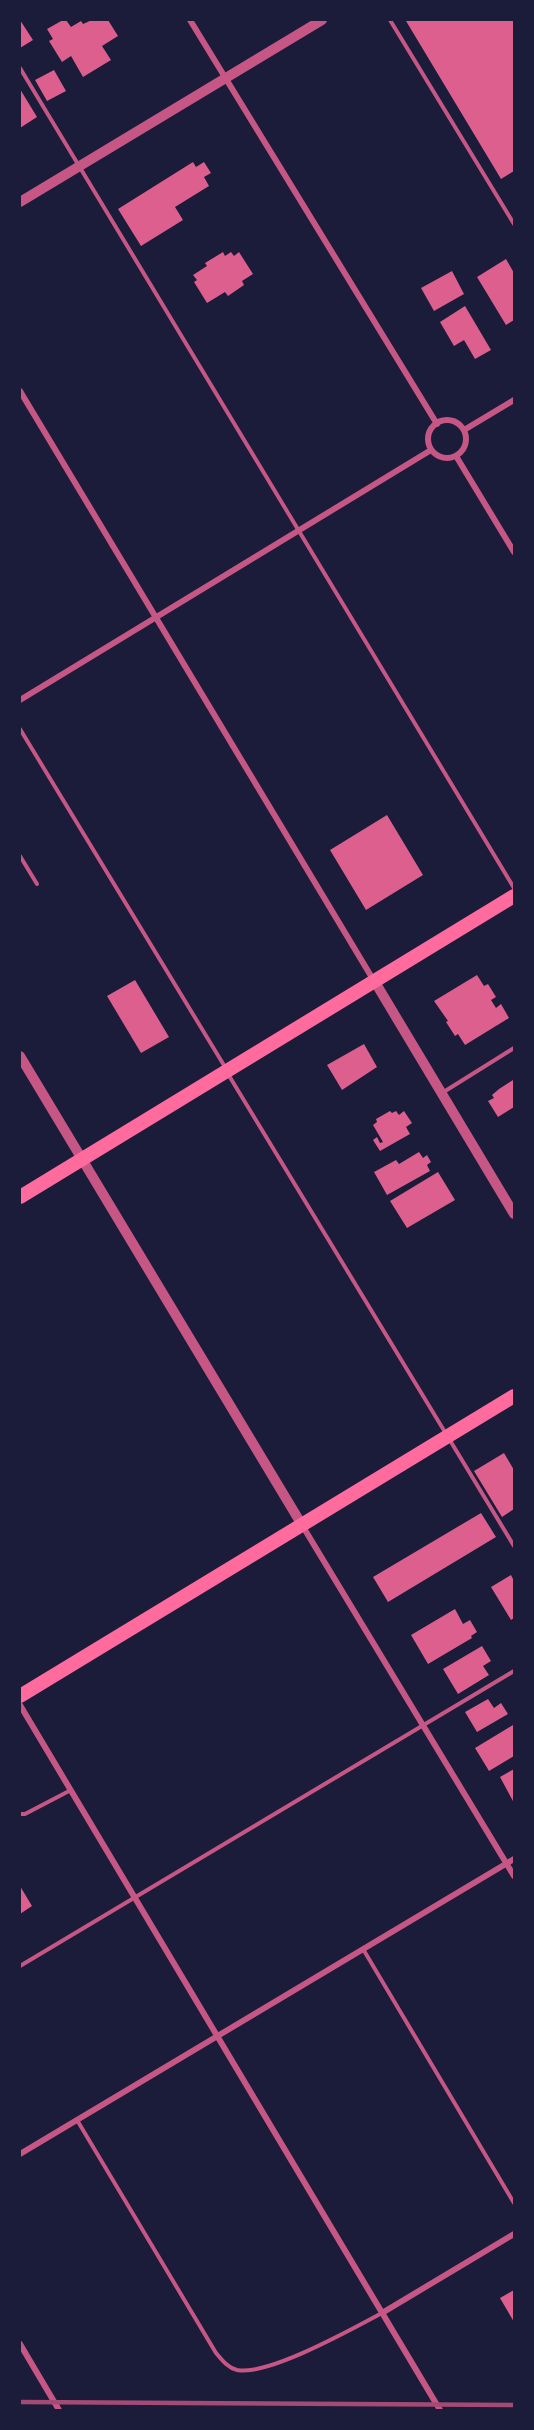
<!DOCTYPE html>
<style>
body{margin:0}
#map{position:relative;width:534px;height:2430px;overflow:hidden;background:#1b1b3a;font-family:Mulish,sans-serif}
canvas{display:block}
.frame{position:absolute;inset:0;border:21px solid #1b1b3a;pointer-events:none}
</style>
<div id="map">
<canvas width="534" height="2430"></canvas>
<div class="frame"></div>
</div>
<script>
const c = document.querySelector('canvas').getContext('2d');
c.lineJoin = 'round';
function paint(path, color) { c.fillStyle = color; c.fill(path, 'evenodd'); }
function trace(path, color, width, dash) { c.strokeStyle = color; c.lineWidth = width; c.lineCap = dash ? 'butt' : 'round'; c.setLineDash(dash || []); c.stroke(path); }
const building = new Path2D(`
 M20,20l13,20 -13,8z
 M63,20h3l5,7 10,-6 2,3 9,-4h16l10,16 -16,10 9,14 -28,17 -12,-21 -9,6 -13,-21 4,-2 -6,-10z
 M409,20h105v151l-13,8 -95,-158z
 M54,70l12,21 -19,10 -12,-21z
 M20,89l17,28 -17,11z
 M193,162l3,5 8,-5 7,11 -7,4 5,9 -34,21 8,13 -42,26 -23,-37z
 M223,252l2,4 6,-4 3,4 5,-4 14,22 -11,7 2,4 -16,11 -3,-4 -18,11 -13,-21 3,-2 -4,-5 14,-9 -2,-3z
 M506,259l8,14v47l-8,5 -29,-48z
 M452,271l12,23 -30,17 -13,-23z
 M465,306l26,44 -16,9 -11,-19 -10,6 -14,-24z
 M387,815l36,60 -57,35 -36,-60z
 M477,975l7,11 4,-2 8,13 -5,3 5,8 5,-4 8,14 -44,27 -7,-11 -3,2 -9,-14 2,-1 -14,-20z
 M135,980l34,57 -28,16 -34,-57z
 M364,1044l13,23 -35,23 -15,-25z
 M513,1080l1,27 -16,10 -10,-16 6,-3 -2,-3 7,-6z
 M390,1111l2,2 4,-2 3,4 5,-4 8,12 -6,4 4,7 -30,17 -7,-11 4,-3 3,6 3,-1 -10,-17 4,-3 -1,-3z
 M419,1152l4,6 4,-3 4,7 -4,3 3,6 -43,24 -13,-23 22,-12 3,4z
 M438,1172l17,28 -48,28 -17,-27z
 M504,1453l10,17v39l-12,8 -28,-46z
 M481,1513l15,24 -108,65 -15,-25z
 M511,1575l3,6v37l-3,2 -20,-33z
 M455,1609l8,15 7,-4 7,12 -6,4 1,2 -44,26 -17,-29z
 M482,1646l9,15 -8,5 6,9 -31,19 -15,-25z
 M488,1699l6,9 7,-5 7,11 -31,18 -12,-20z
 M513,1725l1,31 -25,15 -14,-23z
 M514,1769v34l-14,-26z
 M20,1886l12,20 -12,8z
 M514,2290v32l-14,-24z`);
const service = new Path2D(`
 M390,20l124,204
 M20,68l494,820
 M20,729l205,338
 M20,856l17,28
 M228,1074l286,472
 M442,1093l72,-45
 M20,1814h5l46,-24
 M363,1949l151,254
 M20,1966l494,-295
 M77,2120l139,233c6,7 12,15 21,17 31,6 115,-41 145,-57`);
const minor = new Path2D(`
 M190,20l247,404
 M20,391l354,590
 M428 439a19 19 0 1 1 38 0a19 19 0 1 1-38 0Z
 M464,430l50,-30
 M456,456l58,96
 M20,700l411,-250
 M302,1525l212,351
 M20,1705l420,705
 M20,2154l494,-295
 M382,2313l132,-79
 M20,2344l39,66`);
const tertiary = new Path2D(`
 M20,202l302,-182
 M375,982l139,232
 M20,1056l282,469`);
const primary = new Path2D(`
 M20,1197l494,-301
 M20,1696l494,-300`);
const rail = new Path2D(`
 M20,2402l494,3`);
paint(building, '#dd5f8e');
trace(service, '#c65784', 4);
trace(minor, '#c65784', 6);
trace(tertiary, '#c65784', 10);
trace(primary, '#ff6b9d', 14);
trace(rail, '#a44b75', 4.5);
</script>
